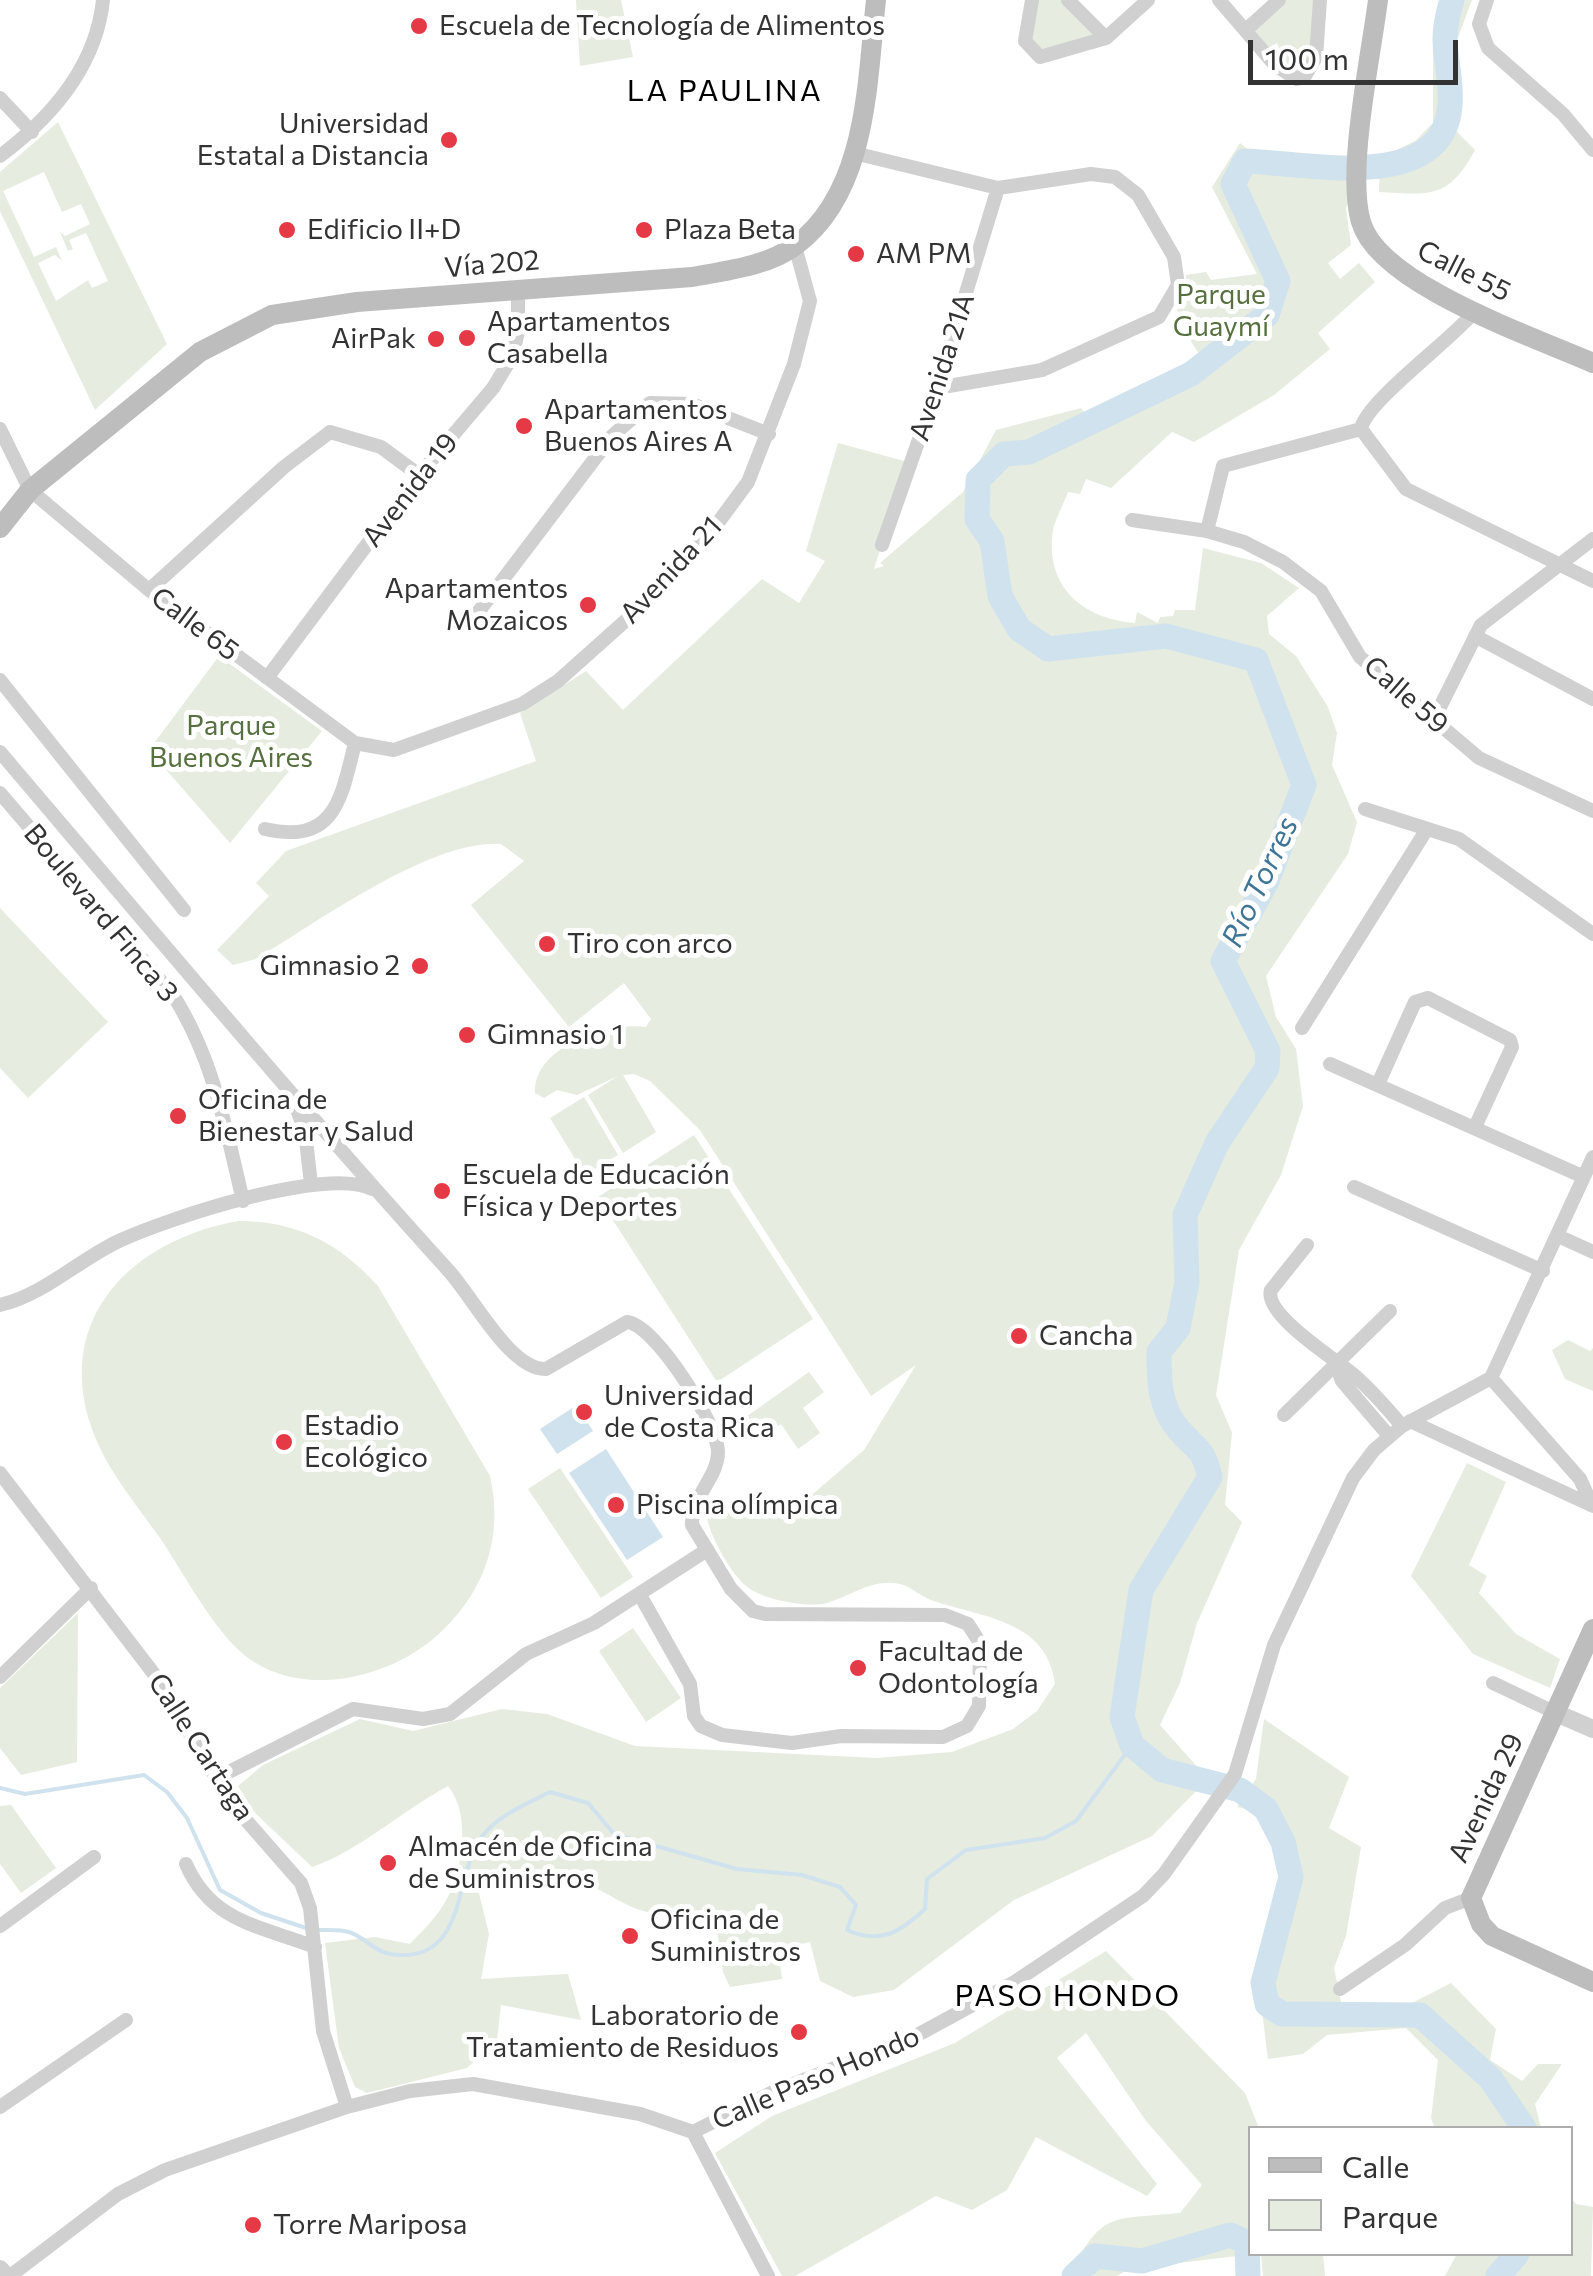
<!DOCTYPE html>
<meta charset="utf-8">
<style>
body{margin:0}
#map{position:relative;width:1593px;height:2276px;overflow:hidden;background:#fff;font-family:Commissioner,sans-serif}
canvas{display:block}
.legend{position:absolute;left:1248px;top:2126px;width:325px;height:130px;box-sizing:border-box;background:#fff;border:2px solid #adadad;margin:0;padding:12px 18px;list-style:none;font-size:30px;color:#333}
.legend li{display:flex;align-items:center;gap:20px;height:50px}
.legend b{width:50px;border:2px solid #adadad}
.scale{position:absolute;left:1248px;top:40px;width:210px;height:45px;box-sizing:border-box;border:5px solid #333;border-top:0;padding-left:12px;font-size:30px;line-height:35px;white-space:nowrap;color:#333;-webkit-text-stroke:8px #fff;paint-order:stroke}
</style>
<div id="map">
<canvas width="1593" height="2276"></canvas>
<ul class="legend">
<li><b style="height:12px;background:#bdbdbd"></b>Calle</li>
<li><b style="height:28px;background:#e6ecdf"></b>Parque</li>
</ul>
<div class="scale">100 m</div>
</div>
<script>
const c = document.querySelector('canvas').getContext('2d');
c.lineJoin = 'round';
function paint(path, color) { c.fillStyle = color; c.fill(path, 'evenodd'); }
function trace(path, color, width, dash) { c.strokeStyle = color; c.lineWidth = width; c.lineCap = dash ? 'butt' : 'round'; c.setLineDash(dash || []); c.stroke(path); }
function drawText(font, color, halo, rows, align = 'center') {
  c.font = font + ' Commissioner,sans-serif'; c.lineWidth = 10; c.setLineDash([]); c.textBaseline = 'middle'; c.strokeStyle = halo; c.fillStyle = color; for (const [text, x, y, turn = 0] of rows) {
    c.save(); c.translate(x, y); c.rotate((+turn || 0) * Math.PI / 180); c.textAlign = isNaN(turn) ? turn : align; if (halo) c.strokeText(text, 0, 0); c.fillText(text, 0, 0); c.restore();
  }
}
const green = new Path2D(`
 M576,0h45l12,57 -53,9z
 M1032,0h36l38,38 -66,19 -14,-27z
 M1279,0h41l-4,57 -19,22 -50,-50z
 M1446,0h26l-19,51v77l22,22c-26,49 -45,45 -96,42l1,-34 35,-17 18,-18v-83z
 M58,122l109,222 -72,66 -95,-199v-39zM44,172l18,40 19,-8 9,20 -25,12 -5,-4 8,19 5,-2 -4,-9 17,-7 22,48 -16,7 -4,-8 -32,21 -18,-38 17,-8 7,6 -6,-14 -22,10 -31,-66z
 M1240,143l12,10 108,4 -14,51 5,37 -23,18 12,16 19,-16 16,19 -57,51 12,16 -56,46 -80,47 -22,-10 -61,56 -25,-9 -6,15 -12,-2c-5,14 -15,30 -16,45 -4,54 34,82 83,86l2,-11 21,11 2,-6 13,-1 2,-6h20l8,-62 58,15 38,25 -32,28 2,18 27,22 32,51 9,26 -5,32 25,57 -9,32 -82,122 10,41 20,32 7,57 -22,69 -42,75 -23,145 16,38 -7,72 17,17 -45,101 -17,60 -20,42 48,54 -56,57 -138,64 -120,90 -41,7 -33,-16 -10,-39 -32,7 4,30 -52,8 -7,-15 -9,-63c-20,2 -43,7 -63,4 -21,-4 -38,-17 -58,-26 -26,-11 -93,-11 -114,6l10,41 -8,45 87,-5 13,46 -80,-15 -4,34 -30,29 -100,25 -12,-6 -16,-39 -14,-105 50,-6 35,7c11,-12 24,-24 32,-37 21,-30 30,-93 6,-121 -45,24 -89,65 -136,81l-59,-56 -15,-25 25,-21 97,-46 53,12 89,-22 45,5 88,32 241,12 76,-6 61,-23 24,-18 18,-27c-8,-64 -71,-66 -121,-83 -12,-3 -23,-15 -34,-17 -27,-6 -49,12 -73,19 -19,5 -65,-3 -81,-17 -17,-15 -36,-50 -40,-72l8,-5 78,3 72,-62 52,-85 -45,31 -171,-266 -50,-49 -16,-7 -11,1 33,57 -33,21 -35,-58 30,-19 -41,19 -20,-5 -13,8 -9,-5c-2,-46 73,-71 111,-66l5,-8 -27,-36 -55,44 -98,-122 53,-44 -23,-17c-70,-5 -183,78 -245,115l-23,6 -16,-15 52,-54 -13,-13 30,-32 250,-90 -16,-48 66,-42 37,39 139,-131 37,24 26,-42 -19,-10 32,-108 70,19 -34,107 10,-3 -4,-3 83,-71 33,-62 85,-22 11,14 99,-48 14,-11 -15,-23 5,-5 -18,-25 10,-19 -1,-16 20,-3 5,8 46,-6 -45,-87z
 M219,656l103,75 -92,112 -81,-93z
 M0,908l108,114 -80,76 -28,-30z
 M584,1097l34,58 -33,20 -35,-57z
 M694,1135l119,184 -96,63 -119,-185z
 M238,1221c59,0 101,22 140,65l112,190c13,58 -3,110 -45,152 -54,55 -161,78 -217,11 -26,-30 -46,-68 -68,-101 -24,-34 -54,-69 -68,-109 -39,-112 41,-189 146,-208z
 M1568,1340l22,11 3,-3v43l-28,-12 -13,-29z
 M809,1372l15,20 -21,16 17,25 -22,16 -17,-25 -21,14 -14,-21z
 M1467,1463l39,19 -37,83 18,11 -8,17 37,41 44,25 -10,29 -77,-34 -62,-78z
 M560,1468l73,109 -32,21 -73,-109z
 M78,1613l-1,149 -56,13 -21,-27v-60z
 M633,1628l48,70 -35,24 -47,-71z
 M1264,1719l85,58 -20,51 32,19 -15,89 -12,32 9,43 42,6 66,-34 45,46 -6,31 32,21 16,-17h24l-27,40 6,24h-106l-4,-10 7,-58 -32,-32 -79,7 -24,19 -35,5 -11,-88 25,-83 2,-27 -22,-48 -25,-6 19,-28z
 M11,1805l45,63 -35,25 -21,-29v-58z
 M1106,1951l139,142 14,35h-9v126h4l-126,15 -11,7h-49c36,-66 41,-56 112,-63l22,-28 -56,-64 -60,-88 -29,25 100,126 -10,12 -111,-59 -29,53 -35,20 -36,-14 -141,80h-13l-67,-123 57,-37 183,-73z
 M1571,2198l5,6 17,3 -2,69h-146l12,-22h113z
 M1261,2254h62l2,22h-62z`);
const water = new Path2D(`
 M577,1405l16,26 -36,23 -17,-25z
 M606,1449l57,88 -36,23 -58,-87z`);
const stream = new Path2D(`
 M0,1788l25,6 119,-19 23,17 20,26 33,72 41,23 48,16
 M318,1930c10,0 22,-1 31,2 14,4 26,20 41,22 77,12 64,-77 90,-115 16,-23 46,-35 70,-47l38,11 26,31 123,35 65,6 38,12 16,18 -9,25c33,15 53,2 78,-21l2,-30 39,-29 79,-12 31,-17 56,-76`);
const river = new Path2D(`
 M1452,0c-16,50 1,61 -2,106 -8,88 -144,57 -205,55l-12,23 45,97 -11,34 -76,59 -162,78 -25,2 -26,26 -1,39 15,22 8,55 19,33 29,20 118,-13 90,24 48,125 -38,98 -43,78 45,90 -1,17 -50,75 -32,72 2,67 -9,46 -19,24c0,28 0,55 20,78 18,21 24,17 31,47l-69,113 -19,127 10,28 30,25 78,20 26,19 17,33 8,35 -28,106 4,21 15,10 138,1 70,63 34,50
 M1074,2276l21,-20 47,5 88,-26 17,7 1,34
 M1498,2276l19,-22`);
const minor = new Path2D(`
 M1032,0l-7,41 15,16 66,-19 42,-38
 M1068,0l38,38
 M1219,0l56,65 22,14 8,-3 11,-19 4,-57
 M1487,0l-8,24 9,24 75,66 30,36
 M1247,29l32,-29
 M0,98l32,34
 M854,153l144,35 93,-14 24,3 23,18 36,62 4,28 -19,32 -117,53 -105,18
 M0,156c52,-39 96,-89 103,-156
 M0,429l30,61 119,100 206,153 39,7 128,-46 36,-23 94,-84 68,-77 28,-38 46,-118 16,-63 -15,-55
 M1361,429l45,60 187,92
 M1132,520l75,11 37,11 39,20 38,29 39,66 119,101 114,53
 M1207,531l16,-65 138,-37c4,-27 92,-90 115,-119
 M882,545l55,-157 61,-200
 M149,590l135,-123 46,-35 51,15 38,28
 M476,615l136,-179 38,-33 42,1 77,30
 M1475,636l118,63
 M267,678l152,-203 74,-87 19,-31 6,-25v-43
 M0,680l184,230
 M1434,719l47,-94 112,-86
 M0,752c148,174 295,349 448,518 25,27 62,100 98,99l81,-47c28,2 91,103 91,130 0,26 -27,44 -26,73l39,64 22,22 12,3 180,1 23,9 12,19 -1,63 -12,20 -24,11 -102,-1 -49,7 -70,-8 -21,-9 -7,-10 -4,-32 -50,-89
 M0,793l173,202c40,63 53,133 70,206
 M1365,809l94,30 134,95
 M265,829c70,16 76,-30 90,-86
 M1302,1028l125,-199
 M1330,1064l254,113
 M1378,1084l37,-82 13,-4 82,42 2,7 -37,80
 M296,1107l9,24 6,53
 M1354,1187l189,84
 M1558,1236l35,16
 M1307,1245l-36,45c-8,25 66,70 83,85 17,15 33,33 48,51
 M0,1305c44,-10 81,-47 121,-65 48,-22 205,-74 251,-51
 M1336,1365l6,16 47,55
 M1491,1378l89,101 12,26
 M1284,1415l106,-104
 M1410,1421l183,85
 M0,1473l154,201 77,129 70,80 9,25 13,123 24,76
 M0,1677l91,-89
 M1493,1683l63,30
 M215,1779l138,-70 70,10 27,-5 76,-60 68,-31 113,-73
 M186,1864c25,58 74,62 129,83
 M0,1926l94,-69
 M1340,1989l65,-44 40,-37 26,-10
 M0,2107l126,-87
 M693,2132l75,144
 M10,2276l108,-82 47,-24 182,-63 63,-16 63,-7 167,30 53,18 82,-41 135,-52 103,-56 130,-87 21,-22 71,-100 39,-129 79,-167 21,-28 28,-24 89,-48 102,-221`);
const tertiary = new Path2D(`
 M1556,1713l37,16
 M0,2269l6,7`);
const secondary = new Path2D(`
 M1378,0c-7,56 -32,171 -17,222 18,63 174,115 232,141
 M0,528l30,-38 170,-138 72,-37 85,-13 335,-25c33,-6 77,-11 104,-32 72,-54 71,-164 80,-245
 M1593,1629l-122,269 10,26 11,12 101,46`);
const markers = [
 [419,26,10,"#e63946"],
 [449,140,10,"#e63946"],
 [287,230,10,"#e63946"],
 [644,230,10,"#e63946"],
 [856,254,10,"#e63946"],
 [467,338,10,"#e63946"],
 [436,339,10,"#e63946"],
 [524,426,10,"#e63946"],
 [588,605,10,"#e63946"],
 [547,944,10,"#e63946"],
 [420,966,10,"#e63946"],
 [467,1035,10,"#e63946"],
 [178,1116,10,"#e63946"],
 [442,1191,10,"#e63946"],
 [1019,1336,10,"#e63946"],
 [584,1412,10,"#e63946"],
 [284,1442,10,"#e63946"],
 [616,1505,10,"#e63946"],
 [858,1668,10,"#e63946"],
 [388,1863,10,"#e63946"],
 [630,1936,10,"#e63946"],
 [799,2032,10,"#e63946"],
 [253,2225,10,"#e63946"]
];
const poiNames = [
 ["Escuela de Tecnología de Alimentos",439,26],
 ["Universidad",429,124,"right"],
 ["Estatal a Distancia",429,156,"right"],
 ["Edificio II+D",307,230],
 ["Plaza Beta",664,230],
 ["AM PM",876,254],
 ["Apartamentos",487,322],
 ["Casabella",487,354],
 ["AirPak",416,339,"right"],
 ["Apartamentos",544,410],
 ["Buenos Aires A",544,442],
 ["Apartamentos",568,589,"right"],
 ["Mozaicos",568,621,"right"],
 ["Tiro con arco",567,944],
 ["Gimnasio 2",400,966,"right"],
 ["Gimnasio 1",487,1035],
 ["Oficina de",198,1100],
 ["Bienestar y Salud",198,1132],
 ["Escuela de Educación",462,1175],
 ["Física y Deportes",462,1207],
 ["Cancha",1039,1336],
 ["Universidad",604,1396],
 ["de Costa Rica",604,1428],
 ["Estadio",304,1426],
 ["Ecológico",304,1458],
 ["Piscina olímpica",636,1505],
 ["Facultad de",878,1652],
 ["Odontología",878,1684],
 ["Almacén de Oficina",408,1847],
 ["de Suministros",408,1879],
 ["Oficina de",650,1920],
 ["Suministros",650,1952],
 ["Laboratorio de",779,2016,"right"],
 ["Tratamiento de Residuos",779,2048,"right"],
 ["Torre Mariposa",273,2225]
];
const streetNames = [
 ["Vía 202",492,264,-5],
 ["Calle 55",1464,271,27],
 ["Avenida 21A",942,367,-72],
 ["Avenida 19",410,490,-52],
 ["Avenida 21",671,570,-47],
 ["Calle 65",195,624,37],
 ["Calle 59",1406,695,41],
 ["Boulevard Finca 3",101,913,50],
 ["Calle Cartaga",201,1747,57],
 ["Avenida 29",1486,1798,-65],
 ["Calle Paso Hondo",816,2078,-23]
];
const parkNames = [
 ["Parque",1221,295],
 ["Guaymí",1221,327],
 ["Parque",231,726],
 ["Buenos Aires",231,758]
];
const neighbourhoodNames = [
 ["LA PAULINA",725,91],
 ["PASO HONDO",1068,1996]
];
const waterNames = [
 ["Río Torres",1260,882,-65]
];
paint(green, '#e6ecdf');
paint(water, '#cfe2ee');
trace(stream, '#cfe2ee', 4);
trace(river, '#cfe2ee', 25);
trace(minor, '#d0d0d0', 14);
trace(tertiary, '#d0d0d0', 18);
trace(secondary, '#bdbdbd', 20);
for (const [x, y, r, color] of markers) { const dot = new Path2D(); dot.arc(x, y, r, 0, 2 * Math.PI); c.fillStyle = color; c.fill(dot); trace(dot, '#fff', 4); }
drawText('28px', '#333', '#fff', poiNames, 'left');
drawText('28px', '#333', '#fff', streetNames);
drawText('28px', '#56703f', '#fff', parkNames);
c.letterSpacing = '2.5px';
drawText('30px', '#000', '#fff', neighbourhoodNames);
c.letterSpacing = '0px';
drawText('italic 30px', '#3f7597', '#fff', waterNames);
</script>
